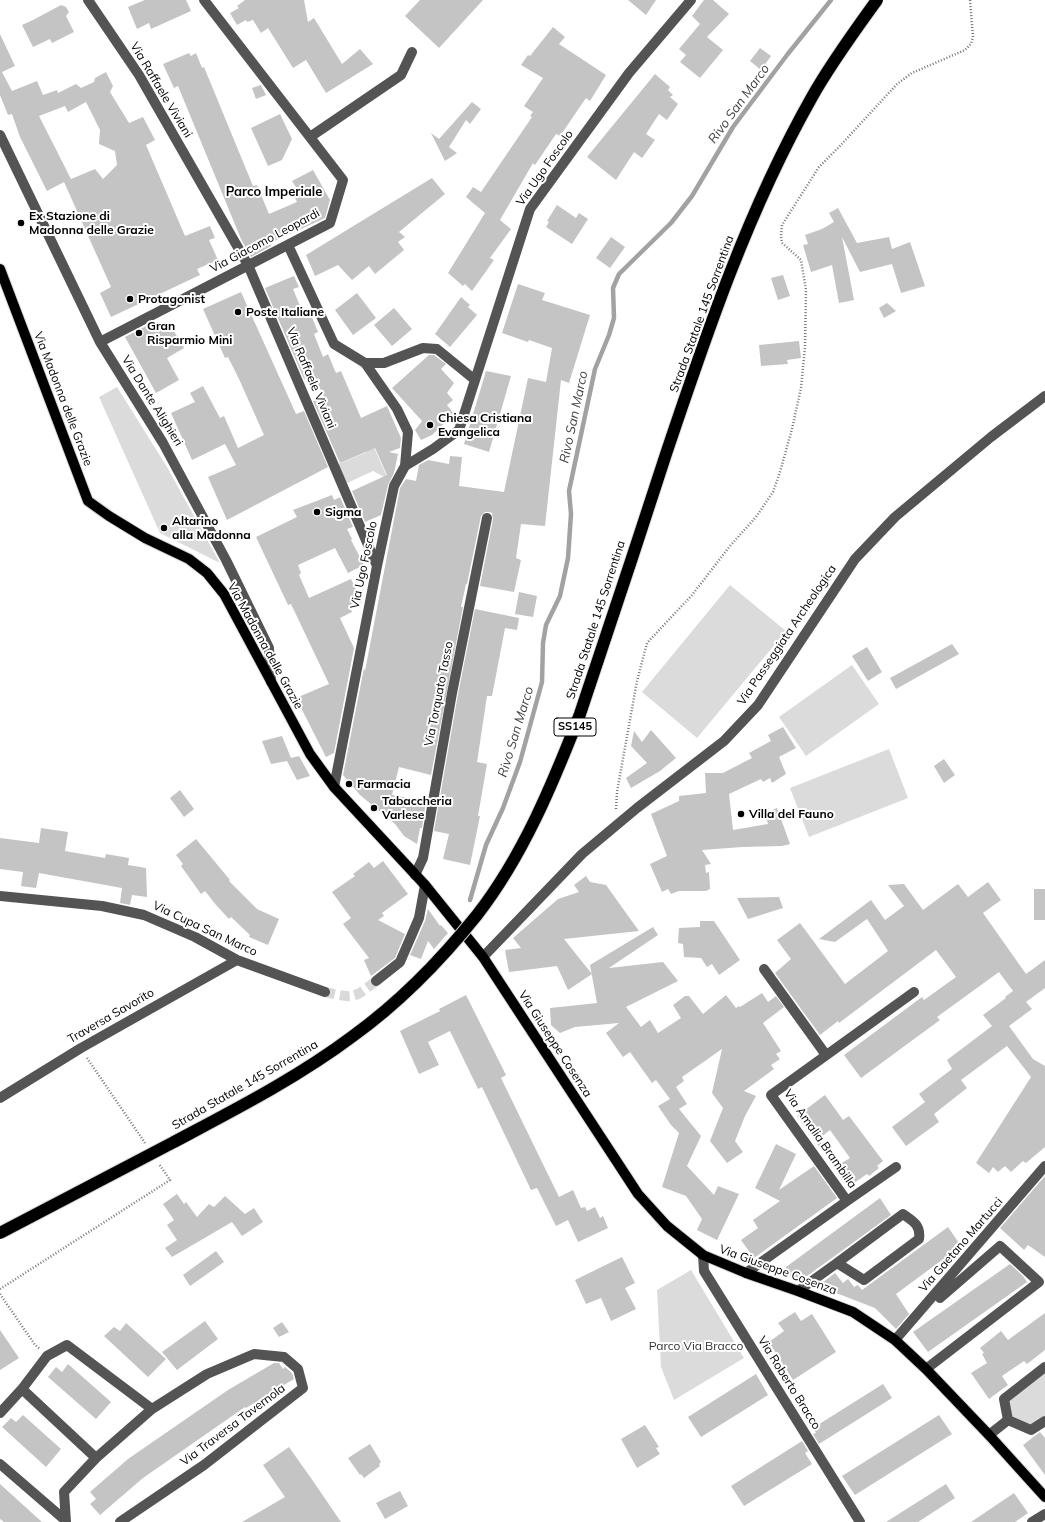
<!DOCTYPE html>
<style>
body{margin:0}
canvas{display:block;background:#fff}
</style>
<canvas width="1045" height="1522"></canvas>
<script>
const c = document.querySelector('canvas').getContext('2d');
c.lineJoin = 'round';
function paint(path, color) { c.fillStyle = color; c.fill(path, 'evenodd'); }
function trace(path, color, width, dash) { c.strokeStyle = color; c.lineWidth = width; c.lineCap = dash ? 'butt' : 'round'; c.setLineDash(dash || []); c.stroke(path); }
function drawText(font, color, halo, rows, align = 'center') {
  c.font = font + ' Mulish,sans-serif'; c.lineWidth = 4; c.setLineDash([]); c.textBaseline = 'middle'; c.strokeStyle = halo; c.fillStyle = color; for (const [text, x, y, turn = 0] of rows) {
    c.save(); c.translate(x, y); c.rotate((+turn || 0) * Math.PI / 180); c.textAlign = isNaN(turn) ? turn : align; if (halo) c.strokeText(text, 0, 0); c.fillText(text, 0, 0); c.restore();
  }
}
const green = new Path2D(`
 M117,387l50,80 53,96 -60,-30 -61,-136z
 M364,425l24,54 -15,-8 -28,13 -9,-19 31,-13 -10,-24z
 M730,585l56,46 -89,107 -55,-46z
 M852,665l27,39 -73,52 -27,-39z
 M889,749l19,49 -99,39 -19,-49z
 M691,1270l53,88 -70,42 -13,-33 -4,-77z
 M1045,1368v53l-14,9 -23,-10 -4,-21z`);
const stream = new Path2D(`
 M470,900l16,-55 17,-37 17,-46 22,-80 1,-39 3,-18 14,-29 8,-38 3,-44 -2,-23 26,-122 14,-34 5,-17 -1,-30 6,-14 52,-51 21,-27 41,-69 54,-72 44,-55`);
const building = new Path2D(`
 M145,0h41l5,11 -40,18 -2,-6 -12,6 -9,-22z
 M245,0h59l4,22 6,-4 28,46 18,-15 13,15 -47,29 -20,-33 -13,8 -25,-40 -7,5 -8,-13 -6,2 -1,-2 -9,5 -7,-12 9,-5 -2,-2z
 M420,0h63l-44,48 -34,-32z
 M628,0h28l-10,15z
 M704,0h9l16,14 -22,23 16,13 -23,28 -20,-16 6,-7 -7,-6 21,-25 -8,-8z
 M61,5l5,2 3,5 -3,4 8,16 -22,11 -2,-4 -17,8 -11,-22 11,-5z
 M553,27l12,10 -6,7 47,31 -16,26 -4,-3 -26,38 -4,-2 -21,31 -2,-2 -33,57 11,9 -21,29 4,2 -22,31 -7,-7 -2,2 -15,-13 37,-60 -19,-16 7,-10 8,5 51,-75 -2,-1 3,-4 -9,-6 19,-28 -22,-13 7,-10 2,1z
 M0,34l15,32 -13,6 10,19 25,-10 6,14 14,-5 1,3 18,-9 5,4 13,-6 1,-4 11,-6 7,14 -3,6 19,31 14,-6 12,23 -9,5 39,91 25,-10 5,12 -6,2 9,20 -21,9 3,6 -89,42 -11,-24 11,-6 -47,-105 -17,9 -27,-54 -8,-23 -4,1 -8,-20zM86,102l14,28 -1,14 16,7 2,14 -14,14 -8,-10 -31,13 7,-3 -32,-63 26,-10 3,6z
 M760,48l11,8 -10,14 -11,-9z
 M189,53l2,3 5,-3 6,15 2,-1 49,119 4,-1 12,29 28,-12 -5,-10 5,-3 -5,-8 21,-11 17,30 -5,18 -55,25 1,3 -20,11 -10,-18 -63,-153 -4,2 -11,-24z
 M655,74l15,13 -2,3 5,5 -3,2 8,7 -11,16 -8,-6 -13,20 9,6 -13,18 -8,-6 -18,28 -29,-23z
 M261,85l5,10 -10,4 -4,-11z
 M472,102l9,7 -11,15 -4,-4 -17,27 8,6 -12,8 -14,-28 8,6z
 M280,114l12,25 -10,21 -14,6 -17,-38z
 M432,178l13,16 -46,38 6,5 -7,5 6,8 -29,24 -6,-8 -17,14 -14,-15 -23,11 -9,-21z
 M557,205l19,13 3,-5 9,6 -16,25 -26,-17 3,-5 -2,-1z
 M838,208l19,35 32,-6 3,12 18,-7 15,44 -24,7 -9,-29 -32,8 -18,-35 12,63 -15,3 -7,-38 -21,7 -8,-27 5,-1 -3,-9 17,-6 12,-7 -5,-9z
 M611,237l14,10 -15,21 -14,-10z
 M783,275l7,21 -12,4 -7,-22z
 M294,276l5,11 -6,2 10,24 6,-3 9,22 -4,2 9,23 5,-3 8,19 5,-2 20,47 26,-12 14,32 -1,10 -11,4 9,2 -4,19 -6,12 -7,30 -16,7 -13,-31 35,-16 -12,-27 -35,15 -27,-62 11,-4 -10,-22 -10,4 -39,-91z
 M518,284l27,9 -3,7 48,15 -21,68 -8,-3 -16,146 -24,-2 -5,34 5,2 -7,32 -34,-6 13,-67 -1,-6 -3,-1h-4l-4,4 -14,68h-1l-5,23h2l-32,168 -32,-8 -7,28 34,6 -4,27h-2l-3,16 -13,-8 -9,-12 -35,-29 -17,-20 21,-107 1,3 35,-183 6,-9 10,2 3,-16 9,-5 21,4 1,-8 12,1 -3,29 45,6 24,-114 18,4 6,-34 -23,-8 -1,2 -26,-9z
 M241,292l55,122 8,-3 24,56 -101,53 -19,-43 28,-12 -11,-21 -33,16 -21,-47 24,-11 -5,-9 13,-7 17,32 4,-2 14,32 26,-13 -25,-56 -11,-22 -3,1 -22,-49z
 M357,293l19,25 -23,17 -18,-25z
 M461,297l9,8 -2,2 9,8 -27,32 -15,-13z
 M887,303l9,8 -12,7 -5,-10z
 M394,308l18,21 -20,17 -18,-21z
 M152,323l4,8 13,-8 15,25 -17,10 12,22 -23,13 -31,-56z
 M799,341l2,17 -14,2 1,4 -27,2 -2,-21z
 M429,355h5l12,9 -5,5 13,14 -7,10 6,7 -6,5 7,9 -22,21 -11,5 -6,-10 7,-9 -30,-33z
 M486,371l25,5 -22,76 -25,-8z
 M332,495l2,5 6,-3 13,30 -6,2 5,10 -1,1 13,25 -16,8 -13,-25 -37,17 3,8 -2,2 10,23 42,-19 11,23 -12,6 2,4 -12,6 14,30 -20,105 -8,4 -30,-59 33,-14 -38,-80 -3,1 -32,-68 41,-20 -4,-7z
 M519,592l18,4 -4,21 -18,-3z
 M475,609l44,9 -2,12 -12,-2 -13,68h-5l-10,66 10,2 -9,52h2l-10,49 -27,-6 6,-25 -15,-3 24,-137z
 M952,644l7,10 -63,35 -6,-11z
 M867,647l15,25 -14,9 -16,-25z
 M783,727l13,21 -17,9 7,17 -14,9 -2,-5 -7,4 -2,-3 -32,15 4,36 35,-6 -3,-11 12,-5 13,36 -8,2 -40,1 -40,3 9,14 -6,1 1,8 3,-1 1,17 -4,2h-27l-8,3 -3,-5 -6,3 -12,-28 17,-8 -16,-42 28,-13v-5l27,-3 -1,-20h18l29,-15 -3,-5 22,-12 -3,-6z
 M651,730l25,28 -16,13 -29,17 -5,-10 21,-15 -16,-17 3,-15 8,11z
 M282,736l9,22 8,-2 11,20 -13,4 -10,-19 -16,3 -9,-23z
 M944,759l11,16 -11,8 -10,-17z
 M180,790l14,19 -10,8 -14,-19z
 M41,828l27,4 -3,19 40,7 1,-4 23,4 -1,7 18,3 1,29 -15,-2 -2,10 -10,-2 2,-15 -83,-15 -3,15 -15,-2 2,-14 -23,-3v-31l39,5z
 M196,839l34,41 -1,1 28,28 22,10 -11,26 -19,-8 1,-2 -19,-18 -2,2 -13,-14 -11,-14 -4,3 -20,-28 2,-2 -7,-9z
 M383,861l25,33 -26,19 2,3 -6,4 27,14 -10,24 -24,18 -7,-16 5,-2 -26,-34 8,-6 -19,-26 23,-16 -2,-2 16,-12 5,6z
 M586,876l4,6 16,3 33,46 -75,8 28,35 -24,16 -11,-24 -48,6 -4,-22 16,-2 -8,-10 45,-39 21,-7 -5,-7z
 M988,882l13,18 -18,13 43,61 19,-14v28l-19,14 6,7 -23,17 24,33 12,7v81l-19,16 -3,-2 -12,11 -6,-6 -7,6 -5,-5 -4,6 -13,-10 55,-86 -24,-31 -46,34 6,8 -33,26 5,8 -33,24 -14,-19 33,-25 -6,-8 33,-25 -5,-9 45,-34 -9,-11 23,-17 -1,-1 8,-6 -14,-19 -62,45 3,3 -79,58 -17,-23 78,-58 2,3 32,-23 -20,-27 -97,73 -1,-2 -18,14 -45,-62 16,-14 -14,-19 23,-17 45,61 43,-33 -21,-32 -32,23 -16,-3 52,-39 14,20 19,-14 -16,-21 16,-1 19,26 35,-26 10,13z
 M1034,889h11v31h-11z
 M779,897l4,11 -35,11 -11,-21z
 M428,909l12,17 1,-1 7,8 -14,16 -6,-8 -7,18 -11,-4 15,-34z
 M700,921h14l26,39 -21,15 -7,-11 -5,3 -6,-9 -17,-1 -1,-13 -5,-1 1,-15 21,-1z
 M653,927l5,8 -49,33 54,-6 15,19 -52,26 15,20 9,-7 8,13 23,-15 -8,-13 12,-9h4l14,18 23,-19 10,13 3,-2 1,1 22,-14 6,9 8,-6 8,11 -21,16 18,28 -5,3 4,5 -9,6 3,4 -30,22 12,5 -11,20 -10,25 8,11 -16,11 -17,-22 13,-33 -11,-15 10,-44 -40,28 2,4 -8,6 11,17 -8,5 22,27 -14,30 27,29 4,-9 21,8 -22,46 -20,-10 5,-11 -16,-23 -24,-9 17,-54 -8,-8 -13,-19 12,-7 -14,-19 -4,3 -22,-31 -7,5 -17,-24 13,-10 -44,4 -15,6 -9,-8 -1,-17 47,-5 -7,-38z
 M466,995l40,80 -5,3 58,119 14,-7 8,18 4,-1 2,4 8,-4 5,11 3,-2 5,12 -30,14 -10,-22 -12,6 -19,-38 -6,2 -49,-103 -4,2 -28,-58 -22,11 11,23 -20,9 -19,-43 40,-20 -1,-2z
 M825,1095l18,25 6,-4 34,45 -6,5 2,2 -10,8 -2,-2 -13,9 -14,-19 10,-6 -20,-28 -9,7 -3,-4 4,14 -2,1 -23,-32z
 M776,1144l20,10 -17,36 35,-24 23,32 -83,60 -13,-18 17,-12 -5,-8 27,-19 -25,-13z
 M1045,1176v81l-17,-12 -4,5 -24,-22z
 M177,1194l7,10 2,-2 11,15 12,-13 5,3 11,-11 20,18 9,-6 9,14 -21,14 -10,-14 -60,35 -7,-9 12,-8 -10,-15 7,-5 -11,-16z
 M880,1198l11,17 -88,64 -20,-5 3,-7z
 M948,1227l13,19 -65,48 13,20 -13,15 -21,-21 -57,-22 17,-13 8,10 5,-4 6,8 4,-2 4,5z
 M216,1251l8,11 -34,24 -7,-11z
 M622,1257l13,26 -10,5 11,21 -25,12 -10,-23 -15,6 -11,-24z
 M1010,1264l13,12 4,6 -99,70 -15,-20z
 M795,1312l6,9 11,-7 24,38 -43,28 -24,-38 15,-11 -6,-8z
 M1045,1313v37l-18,14 -3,-3 -22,15 6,9 -19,14 -18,-26 16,-10 -5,-9 2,-1 -4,-5 21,-17 7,9z
 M205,1321l13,18 -41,31 -15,-18z
 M282,1322l7,10 -10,5 -6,-9z
 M126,1323l40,36 -18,18 -44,-41 10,-9 6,4z
 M0,1330l19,28 -19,12z
 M274,1363h5l4,6 2,-2 7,6 2,6 -48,29 -1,-1 -102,71 -43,37 -10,-11 6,-5 -6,-7 38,-33 100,-69z
 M68,1364l43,38 -15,17 -48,-42 8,-10 6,5z
 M756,1374l12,21 -67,42 -13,-20z
 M883,1384l9,14 -73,46 -6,-10 3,-1 -3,-5z
 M23,1415l38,34 -15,18 -44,-40 9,-9 5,4z
 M939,1415l13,19 -97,61 -13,-19z
 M645,1425l14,22 -3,1 4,6 -23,14 -16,-29z
 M1040,1432l5,6v37l-22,-30z
 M802,1441l6,10 -3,2 7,11 -68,42 -13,-20z
 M370,1444l11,18 -2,2 1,2 -16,12 -3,-4 -1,1 -12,-17z
 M289,1447l24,34 28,41h-99l43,-25 -22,-32z
 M0,1484l42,38h-38l-4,-3z
 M946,1484l9,14 -37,24h-32z
 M400,1491l8,15 -23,13 -9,-16z
 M1014,1493l14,20 -13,9h-44z`);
const minorTunnel = new Path2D(`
 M325,992c29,6 27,8 51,-11`);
const path = new Path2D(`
 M616,809l1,-17 20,-111 10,-38 45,-48 38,-49 26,-29 17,-25 7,-20 12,-43 9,-41 4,-41 1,-57 -5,-30 -19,-17 -1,-7 1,-11 37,-58 20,-20 58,-63 15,-11 53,-23 6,-6 2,-7 -3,-37
 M87,1058l58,85
 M0,1289l170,-109 -11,-16
 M0,1294l35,51 5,4`);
const minor = new Path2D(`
 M88,0l51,75 109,190 129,301
 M0,135l100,207 63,101 63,117 43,88 2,34
 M310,137l91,-62 11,-23
 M288,245l46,99 31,19h19l39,-15 14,1 38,31
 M100,342l230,-119 13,-43 -139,-180
 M365,363l32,46 11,23 -3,34
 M334,787l43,-221 17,-80 11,-20 28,-17 26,-19 71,-221 99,-136 62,-73
 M415,875l8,-17 29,-165 35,-175
 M0,896l102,10 42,9 51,22 42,23 88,32
 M483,957l99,-103 55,-46 87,-67 34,-36 97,-146 40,-42 96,-80 54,-41
 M764,969l62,86
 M376,981l24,-19 19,-44 6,-33
 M0,1098l81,-50 156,-88
 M847,1201l49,-34
 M703,1255l1,16 156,251
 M746,1273l101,-72 -76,-106 143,-103
 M798,1291l39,-28 27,17 55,-41c2,-14 -6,-18 -16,-25l-66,49
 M895,1340l150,-174
 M926,1369l113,-87 -39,-36 -60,52
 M0,1413l22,-24
 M1008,1420l-4,-21 41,-32
 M1008,1420l23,10 14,-9
 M989,1435l19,-15
 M96,1458l-74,-69 25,-33 20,-11 85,64
 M0,1464l65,56
 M66,1522l-2,-30 32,-34 56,-49 55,-35 47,-20 30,3 14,12 5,19 -99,77 -84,57
 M1032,1522l13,-8`);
const major = new Path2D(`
 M0,269l88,232 21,15 36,22 44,21 18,14 17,21 86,160 24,33 91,98 58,72 155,237 29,32 36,29 43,18 52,18 55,21 42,28 31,29 63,66 56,62`);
const highwayBridge = new Path2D(`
 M0,1233c57,-30 115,-60 172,-90 62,-33 125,-65 181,-107 47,-34 88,-76 124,-121 46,-59 76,-132 103,-201 29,-87 58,-173 86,-260 41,-122 82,-244 146,-357 19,-34 42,-65 65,-97`);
const markers = [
 [21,223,4,"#000"],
 [130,299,4,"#000"],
 [238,312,4,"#000"],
 [139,333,4,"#000"],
 [430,425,4,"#000"],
 [317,512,4,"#000"],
 [164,528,4,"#000"],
 [349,784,4,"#000"],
 [374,808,4,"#000"],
 [741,814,4,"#000"]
];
const shields = [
 [575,727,42]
];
const shieldNames = [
 ["SS145",575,727]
];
const streetNames = [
 ["Via Raffaele Viviani",161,90,59],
 ["Via Ugo Foscolo",545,168,-55],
 ["Via Giacomo Leopardi",265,241,-28],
 ["Strada Statale 145 Sorrentina",702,314,-70],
 ["Via Raffaele Viviani",311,378,67],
 ["Via Madonna delle Grazie",63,399,69],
 ["Via Dante Alighieri",152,401,58],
 ["Via Ugo Foscolo",364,565,-78],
 ["Strada Statale 145 Sorrentina",596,620,-72],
 ["Via Passeggiata Archeologica",787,635,-56],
 ["Via Madonna delle Grazie",265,646,61],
 ["Via Torquato Tasso",439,694,-79],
 ["Via Cupa San Marco",205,929,25],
 ["Traversa Savorito",111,1016,-30],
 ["Via Giuseppe Cosenza",555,1044,57],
 ["Strada Statale 145 Sorrentina",245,1085,-30],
 ["Via Amalia Brambilla",820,1139,55],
 ["Via Gaetano Martucci",961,1245,-49],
 ["Via Giuseppe Cosenza",778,1270,20],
 ["Via Roberto Bracco",789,1383,58],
 ["Via Traversa Tavernola",233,1425,-37]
];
const poiNames = [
 ["Ex Stazione di",29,216],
 ["Madonna delle Grazie",29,230],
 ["Protagonist",138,299],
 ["Poste Italiane",246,312],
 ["Gran",147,326],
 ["Risparmio Mini",147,340],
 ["Chiesa Cristiana",438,418],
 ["Evangelica",438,432],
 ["Sigma",325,512],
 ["Altarino",172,521],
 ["alla Madonna",172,535],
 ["Farmacia",357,784],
 ["Tabaccheria",382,801],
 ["Varlese",382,815],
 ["Villa del Fauno",749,814]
];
const parkNames = [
 ["Parco Via Bracco",696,1346]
];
const waterNames = [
 ["Rivo San Marco",739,104,-54],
 ["Rivo San Marco",574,417,-78],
 ["Rivo San Marco",516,732,-73]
];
const neighbourhoodNames = [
 ["Parco Imperiale",274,192]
];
paint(green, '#dbdbdb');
trace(stream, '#a2a2a2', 4.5);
paint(building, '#c4c4c4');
trace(minorTunnel, '#d9d9d9', 10, [10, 5]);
trace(major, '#dbdbdb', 12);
trace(path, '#767676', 2.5, [1, 2]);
trace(minor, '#545454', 10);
trace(major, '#000', 10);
trace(highwayBridge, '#dbdbdb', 14, []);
trace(highwayBridge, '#000', 12);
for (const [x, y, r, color] of markers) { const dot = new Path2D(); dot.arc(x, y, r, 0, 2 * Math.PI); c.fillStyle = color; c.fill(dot); trace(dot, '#fff', 1.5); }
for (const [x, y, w] of shields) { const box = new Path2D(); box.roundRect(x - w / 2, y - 9, w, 18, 3); c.fillStyle = '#fff'; c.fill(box); trace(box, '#000', 1); }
drawText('bold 11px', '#000', null, shieldNames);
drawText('12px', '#000', '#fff', streetNames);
drawText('bold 12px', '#000', '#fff', poiNames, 'left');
drawText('12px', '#323232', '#fff', parkNames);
drawText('italic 13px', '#434343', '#fff', waterNames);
drawText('bold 13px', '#000', '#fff', neighbourhoodNames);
</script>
